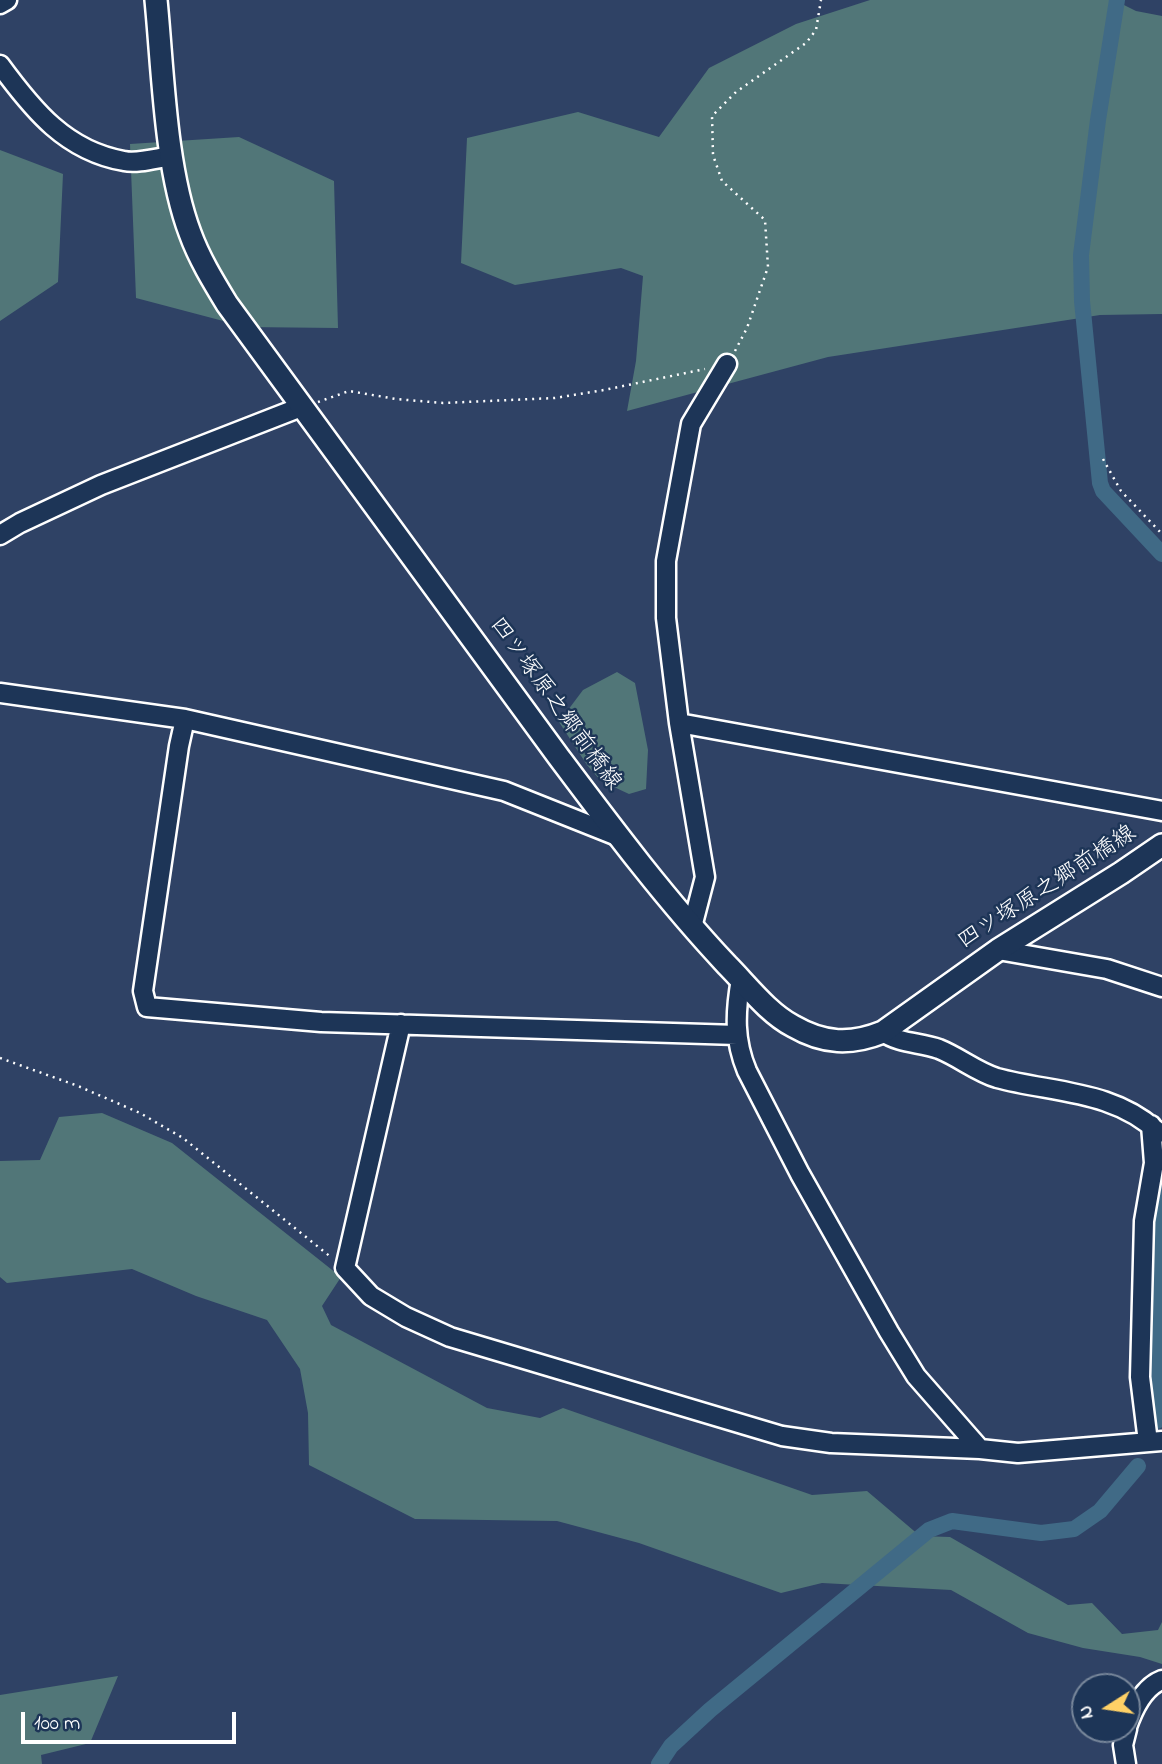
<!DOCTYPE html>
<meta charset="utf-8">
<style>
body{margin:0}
#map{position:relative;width:1162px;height:1764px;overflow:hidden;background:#2f4265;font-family:"Indie Flower",sans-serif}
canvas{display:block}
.north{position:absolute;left:1071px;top:1673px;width:70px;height:70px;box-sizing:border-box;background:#1d3557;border:2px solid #77869a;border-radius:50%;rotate:258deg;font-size:19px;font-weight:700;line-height:28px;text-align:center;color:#fff}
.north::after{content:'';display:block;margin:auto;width:24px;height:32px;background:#ffd166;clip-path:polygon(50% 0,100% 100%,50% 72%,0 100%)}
.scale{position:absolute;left:21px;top:1712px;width:215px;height:32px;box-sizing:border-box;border:4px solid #fff;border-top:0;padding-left:9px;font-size:21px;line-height:24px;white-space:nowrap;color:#fff;-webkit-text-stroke:5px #1d3557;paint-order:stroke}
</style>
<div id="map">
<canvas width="1162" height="1764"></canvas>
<div class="north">N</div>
<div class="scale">100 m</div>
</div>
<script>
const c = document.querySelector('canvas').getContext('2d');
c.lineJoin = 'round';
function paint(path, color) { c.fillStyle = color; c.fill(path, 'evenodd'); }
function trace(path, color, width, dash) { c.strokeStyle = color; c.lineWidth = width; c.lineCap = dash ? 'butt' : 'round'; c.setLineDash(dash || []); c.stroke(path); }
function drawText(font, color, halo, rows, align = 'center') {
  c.font = font + ' "Indie Flower","Klee One",sans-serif'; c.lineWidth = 5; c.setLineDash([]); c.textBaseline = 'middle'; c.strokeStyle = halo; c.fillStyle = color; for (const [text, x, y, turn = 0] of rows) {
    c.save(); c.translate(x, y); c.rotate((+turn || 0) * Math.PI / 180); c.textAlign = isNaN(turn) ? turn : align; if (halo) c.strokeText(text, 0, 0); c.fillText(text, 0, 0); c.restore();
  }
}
const green = new Path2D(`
 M870,0h244l22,11 26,5v298l-62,1 -272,42 -201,54 9,-50 7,-85 -22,-8 -106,17 -54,-22 6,-125 111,-26 81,25 50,-69 87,-44z
 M239,137l95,44 4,147 -92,-1 -110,-29 -6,-154z
 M0,150l63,24 -5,108 -58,39z
 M617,672l18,11 13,67 -2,39 -17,5 -28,-13 -14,-16 -28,-43 24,-32z
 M102,1113l70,30 169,134 -19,29 9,19 156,83 53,10 23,-10 249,87 55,-4 53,45 30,1 118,68 24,-2 30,31 36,-4 4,-8v42l-22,-7 -57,-9 -55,-15 -77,-43 -129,-7 -41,10 -142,-50 -82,-22 -142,-2 -106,-54 -1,-52 -8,-44 -33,-49 -71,-24 -64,-27 -125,14 -7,-6v-116l40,-1 19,-43z
 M118,1676l-28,67 -49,12 1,9h-42v-69z`);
const canal = new Path2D(`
 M1117,0l-19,120 -17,135 1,46 18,182 3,8 59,63
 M1157,1421l5,-283
 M659,1764l12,-18 39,-36 219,-180 23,-9 89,12 33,-4 26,-18 38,-45`);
const path = new Path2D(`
 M735,351l12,-23 21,-61 -3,-47 -43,-39 -9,-26 -1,-39 24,-24 70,-49 10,-13 5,-30
 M318,402l31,-11 47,8 47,4 112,-5 49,-8 101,-21
 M1103,459l18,32 41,43
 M0,1058l78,28 62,27 43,25 149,120`);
const minor = new Path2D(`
 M0,4l7,-4
 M0,65c33,45 66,86 124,96 14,3 33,-3 48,-5
 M0,535l20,-12 81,-38 200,-78
 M0,693l185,26 319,72 113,45
 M185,719l-6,27 -36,245 4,16 174,15 416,13
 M679,723l483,88
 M692,927l13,-50 -26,-154 -13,-105v-57l25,-137 36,-60
 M998,950l109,19 55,18
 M741,979c-6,34 -7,61 6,92l53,103 89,158 27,44 64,73
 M401,1024l-56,244 26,28 35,21 44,20 332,99 49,7 149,6 38,4 144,-12
 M883,1032c17,12 37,10 56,17 20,8 38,23 58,29 56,15 117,12 162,55
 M1148,1442l-8,-65 4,-156 10,-58 -3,-38
 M1127,1727c6,-17 16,-40 35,-47
 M1126,1764l-3,-19 4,-16`);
const major = new Path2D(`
 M156,0c7,71 9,167 34,233 9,25 23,48 37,71 109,151 220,301 331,452 54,72 107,143 169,209 20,20 41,48 66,61 31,18 58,19 90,6l115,-82 123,-77 41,-28`);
const streetNames = [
 ["四ツ塚原之郷前橋線",554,705,54],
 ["四ツ塚原之郷前橋線",1048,889,-33]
];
paint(green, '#517678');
trace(canal, '#406a86', 16);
trace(minor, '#fff', 23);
trace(major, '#fff', 26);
trace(path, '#fff', 2.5, [2, 5]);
trace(minor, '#1d3557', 18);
trace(major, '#1d3557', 21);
drawText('23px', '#fff', '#1d3557', streetNames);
</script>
